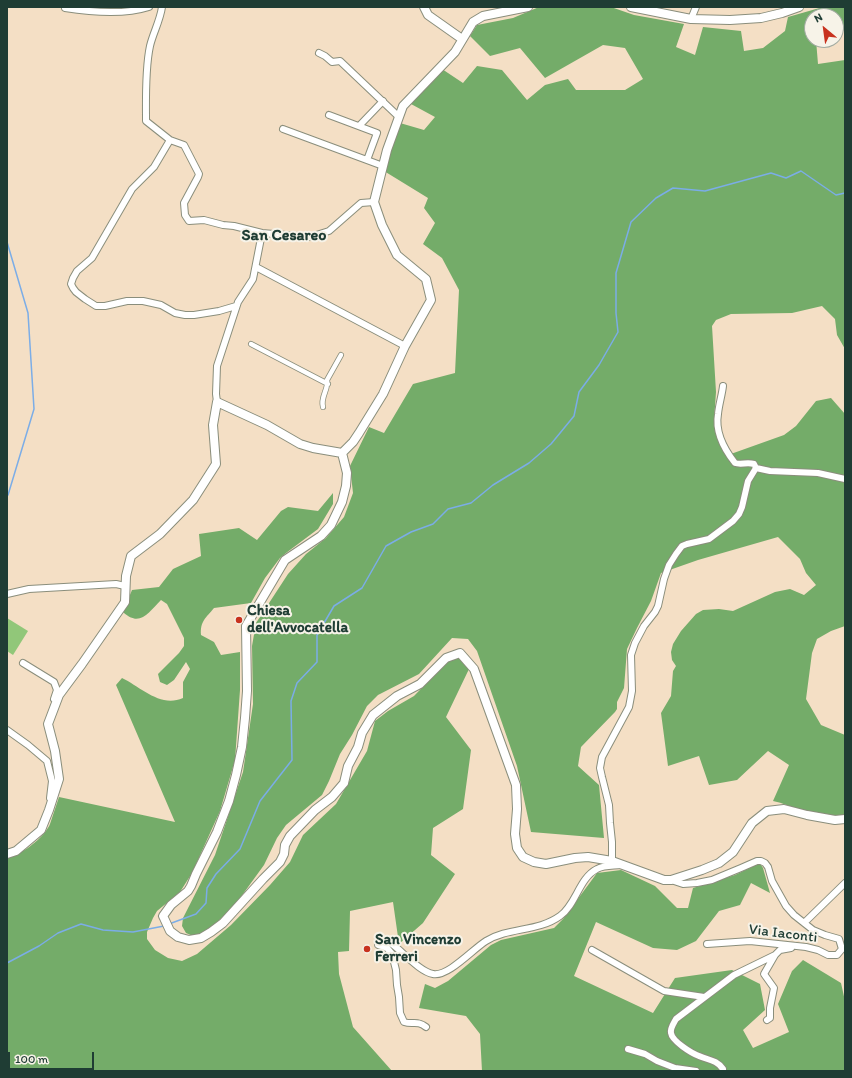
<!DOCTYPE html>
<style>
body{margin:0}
#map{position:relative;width:852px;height:1078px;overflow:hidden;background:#f4dfc5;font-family:Itim,sans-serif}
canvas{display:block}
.frame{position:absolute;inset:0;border:8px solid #1f3d34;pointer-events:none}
.north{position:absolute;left:804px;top:8px;width:40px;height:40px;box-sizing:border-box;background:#f7f3e8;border:1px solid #a1aaa0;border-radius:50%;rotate:331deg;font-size:11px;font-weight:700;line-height:16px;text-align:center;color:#1f3d34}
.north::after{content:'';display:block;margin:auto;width:14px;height:18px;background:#c8321e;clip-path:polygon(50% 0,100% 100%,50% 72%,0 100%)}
.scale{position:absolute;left:8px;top:1052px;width:86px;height:18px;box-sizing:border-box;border:2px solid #1f3d34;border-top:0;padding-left:5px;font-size:12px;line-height:14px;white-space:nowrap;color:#1f3d34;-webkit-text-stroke:3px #f7f3e8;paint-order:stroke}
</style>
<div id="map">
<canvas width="852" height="1078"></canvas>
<div class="frame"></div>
<div class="north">N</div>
<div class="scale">100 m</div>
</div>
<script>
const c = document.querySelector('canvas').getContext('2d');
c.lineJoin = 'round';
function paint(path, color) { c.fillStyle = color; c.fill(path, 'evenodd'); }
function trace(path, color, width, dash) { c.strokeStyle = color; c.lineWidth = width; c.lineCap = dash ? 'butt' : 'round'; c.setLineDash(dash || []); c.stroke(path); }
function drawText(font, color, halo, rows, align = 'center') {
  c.font = font + ' Itim,sans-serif'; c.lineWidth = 4; c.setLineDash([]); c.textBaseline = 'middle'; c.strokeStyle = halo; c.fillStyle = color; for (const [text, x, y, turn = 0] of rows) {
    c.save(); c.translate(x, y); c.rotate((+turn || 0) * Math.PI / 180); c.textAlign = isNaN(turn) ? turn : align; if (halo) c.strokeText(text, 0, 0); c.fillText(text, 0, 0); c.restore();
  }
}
const green = new Path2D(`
 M7,618l21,13 -15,24 -6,-4z`);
const forest = new Path2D(`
 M539,7h72l23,8 50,9 -8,23 19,8 8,-28 38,4 3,20 19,-3 22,-17 3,-14 35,-10h22v23l-9,2v-16h-24v24h4l2,24 27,-4v289l-8,-14 -2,-16 -13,-13 -30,7 -61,1 -15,6 -4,6 4,66 -2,29 3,17 11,17 56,-20 12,-9 20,-25 15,-3 14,16v212l-14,5 -14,8 -5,14 -6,46 15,26 24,10v80c-15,1 -30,-1 -44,-5 -10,-3 -18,-7 -28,-9l16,-36 -21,-14 -31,29 -28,5 -10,-29 -31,10 -7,-53 10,-17 2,-25 3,-5 -4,-6 -1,-8 2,-8 8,-13 15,-17 7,-4 16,-1 14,2 42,-19 15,-3 14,6 12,-10 -10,-12 -6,-14 -22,-22 -80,23 -37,13 -10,28 -14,27 -10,21 -3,39 -7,14v7l-2,3 -34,35 -3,19 21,19 5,53 -73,-6 -14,-66 -40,-115 -9,-12 -16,-1 -33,36 -41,21 -11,11 -15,29 -12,19 -11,27 -7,14 -36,30 -9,13 -13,27 -29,40 -29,28 -13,3 -7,-3 -4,-7 1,-8 32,-63 28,-83 10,-68 -1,-58 4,-23 32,-49 18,-20 20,-16 18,-21 9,-24 -3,-27 19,-39 15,6 29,-49 42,-11 4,-83 -17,-32 -19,-14 12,-21 -11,-15 4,-10 -44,-27 16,-48 24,7 11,-13 -24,-13 31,-35 21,14 14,-17 25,4 25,30 18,-15 23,-6 8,11h49l18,-11 -18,-31 -22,-3 -58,33 -25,-30 -30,8 -20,-20 7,-11 36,-7z
 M333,493v11l-15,25 -32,24 -6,5 -15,20 -14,25 -37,5c-8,10 -14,13 -13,27l13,7 7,13 19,-3v38l-5,70 -15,51 -28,62 -12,19 -23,19 -4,7 -6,14v7l8,11 13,8 14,3 15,-7 34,-29 39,-40 20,-23 13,-27 33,-31 31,-53 8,-30 13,-10 26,-15 32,-33 6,-4 8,-2 5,6 4,6 -23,48 25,33 -8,59 -30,19 -2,27 24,19 -32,49 -24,21 -6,-42 -43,9 -1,40 -11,1 1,22 14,53 39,44h-385v-213c5,-2 10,-3 14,-6 10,-5 25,-18 29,-28 3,-9 6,-18 9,-27l116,25 -59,-137 6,-7c19,9 38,30 61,20v-16l7,-13 -4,-7 -12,18 -7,5 -7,-3 -2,-8 21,-21 5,-7v-8l-17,-34 -6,-4c-12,12 -21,28 -38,12l9,-22 27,-3 14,-18 28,-13 -2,-22 40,-6 18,12 24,-29 7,-4 30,4z
 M756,865h5l2,3 7,25 -19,-10 -11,22 -21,6 -23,30 -19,9 -24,-2 -57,-26 -22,54 79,37 22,-35 57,-8 28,14 5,26 -22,20 10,18 36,-16 -11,-28 14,-33 11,-11 38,23 4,18v70h-363l-2,-37 -14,-18 -47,-8 6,-24 10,4 13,-7 43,-36 10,-5 53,-12 9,-9 34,-46 24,-3 34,16 22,22h11l5,-20 42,-13z`);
const stream = new Path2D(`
 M7,242l21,71 6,96 -26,86
 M169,924l27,-10 10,-11 1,-15 9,-14 24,-25 20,-48 32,-41 -1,-59 6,-18 20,-21v-27l17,-29 28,-18 24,-42 25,-14 22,-8 15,-15 23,-6 22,-18 36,-22 22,-19 23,-28 5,-24 20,-27 19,-33 -2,-19v-40l15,-51 25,-24 17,-10 32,3 66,-18 15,5 15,-7 35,24 9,-2
 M7,963l32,-17 19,-13 23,-9 22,6 30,2 31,-6`);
const pedestrian = new Path2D(`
 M251,344l77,40
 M323,407c-3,-10 6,-18 4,-27l14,-25`);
const minor = new Path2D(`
 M162,7c-2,14 -9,26 -12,39 -5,23 -4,52 -4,75l24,19 14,5 15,29 -1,3 -14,26 1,12 4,6 15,-1 19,5 11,1 28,7 48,4 19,-6 32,-28 13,-1
 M65,8c25,4 59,7 84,-1
 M691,19l5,-12
 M319,53l6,3 7,6 8,-1 59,56
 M329,115l48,18 -10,27
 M359,126l24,-25
 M283,129l100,37
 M170,140l-16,27 -22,22 -40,69 -15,13 -4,7 -2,6 2,4 3,4 9,7 11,7h9l22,-5h16l18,4 14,8 10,2h9l25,-4 17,-5
 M256,267l149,79
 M723,386c-1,9 -4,18 -5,28 -3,17 6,35 17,49 6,2 12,-1 19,1l2,4 14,3 48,2 27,6
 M217,402l-1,-8 1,-28 21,-64 15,-23 9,-46
 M7,594l22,-5 87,-5 9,2
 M23,663l31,19 3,8 -3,9
 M7,730l21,15 19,16 5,20 -2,17
 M612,861v-19l-2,-19 -1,-18 -7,-28 -2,-9 2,-11 27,-50 3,-16 -1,-36 4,-12 9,-17 11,-14 3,-6 6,-27 5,-14 7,-11 6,-8 5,-2 22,-5 24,-18 6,-7 3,-7 6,-26 8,-13
 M671,880l12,4 14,-1 15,-3 29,-12 16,-7h4l4,2 3,4 4,14 14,25 8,9 19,15 12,5 14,4 3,10 -5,6h-9l-10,-5 -12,-3 -56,-6 -43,3
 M804,923l41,-40
 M592,950l72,41 40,6
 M767,1020l3,-2v-10l4,-20 -10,-14 11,-19 5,-5 11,-2
 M426,1027c-9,-7 -13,-2 -22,-5l-4,-9 -1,-16 -2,-12 -1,-15 -4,-16 -5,-6 -9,-3v-6c4,1 10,2 14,5 11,8 28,28 41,30 15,3 40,-25 53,-33 23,-14 52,-9 74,-25 16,-11 19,-38 37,-47 7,-4 16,-3 24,-4
 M628,1049l17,5 12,7 18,7 21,3
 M723,1071v-2c-6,-9 -15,-9 -24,-13 -8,-3 -27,-15 -28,-23 -1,-5 3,-10 5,-14l58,-44 41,-20`);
const tertiary = new Path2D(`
 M424,7l4,8 34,24
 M631,7l60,12 39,1 31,-2 21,-5 17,-6
 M342,453l5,20 -1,13 -4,16 -11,23 -10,11 -36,24 -39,66 1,65 -2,27 -3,29 -6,28 -7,26 -12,31 -21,42 -5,12 -3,5 -17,14 -8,11 1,2 6,13 8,6 11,3 12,-2 10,-6 12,-9 40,-44 17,-17 4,-8 1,-9 5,-9 25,-26 17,-13 12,-14 4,-17 10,-19 4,-14 11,-18 24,-19 23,-12 26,-26 14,-5 14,16 42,116 1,24 -2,25 2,14 6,9 11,5 12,2 29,-6 13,-1 24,4 52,19h7l31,-10 17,-7 14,-11 19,-29 15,-12 17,-2 23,6 28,5 10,-1
 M342,453l11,-11 6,-9 24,-39 22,-48 26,-46 -5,-21 -29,-24 -15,-30 -8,-23 13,-52 16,-44 52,-54 18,-30 10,-6 45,-9
 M7,854l9,-3 25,-21 8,-20 10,-31 -4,-28 -7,-27 11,-29 23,-31 43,-62 1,-26 5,-20 29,-22 33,-34 23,-36 -3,-39 4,-23 50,23 33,19 13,4 29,5`);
const markers = [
 [239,620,4,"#c8321e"],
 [367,949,4,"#c8321e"]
];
const poiNames = [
 ["Chiesa",247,611],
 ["dell'Avvocatella",247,628],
 ["San Vincenzo",375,940],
 ["Ferreri",375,957]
];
const streetNames = [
 ["Via Iaconti",783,934,7]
];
const neighbourhoodNames = [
 ["San Cesareo",284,236]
];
paint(green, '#91c779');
paint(forest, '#74ac69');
trace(stream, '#7bade7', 1.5);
trace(pedestrian, '#8a8e7c', 6);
trace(minor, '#8a8e7c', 8);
trace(tertiary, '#8a8e7c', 10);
trace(pedestrian, '#fff', 4.5);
trace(minor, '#fff', 6);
trace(tertiary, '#fff', 8);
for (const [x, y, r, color] of markers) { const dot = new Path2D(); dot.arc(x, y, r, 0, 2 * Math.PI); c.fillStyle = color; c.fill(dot); trace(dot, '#f7f3e8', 1.5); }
drawText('bold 15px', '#1f3d34', '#f7f3e8', poiNames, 'left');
drawText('15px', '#1f3d34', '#f7f3e8', streetNames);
drawText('bold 16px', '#1f3d34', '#f7f3e8', neighbourhoodNames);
</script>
